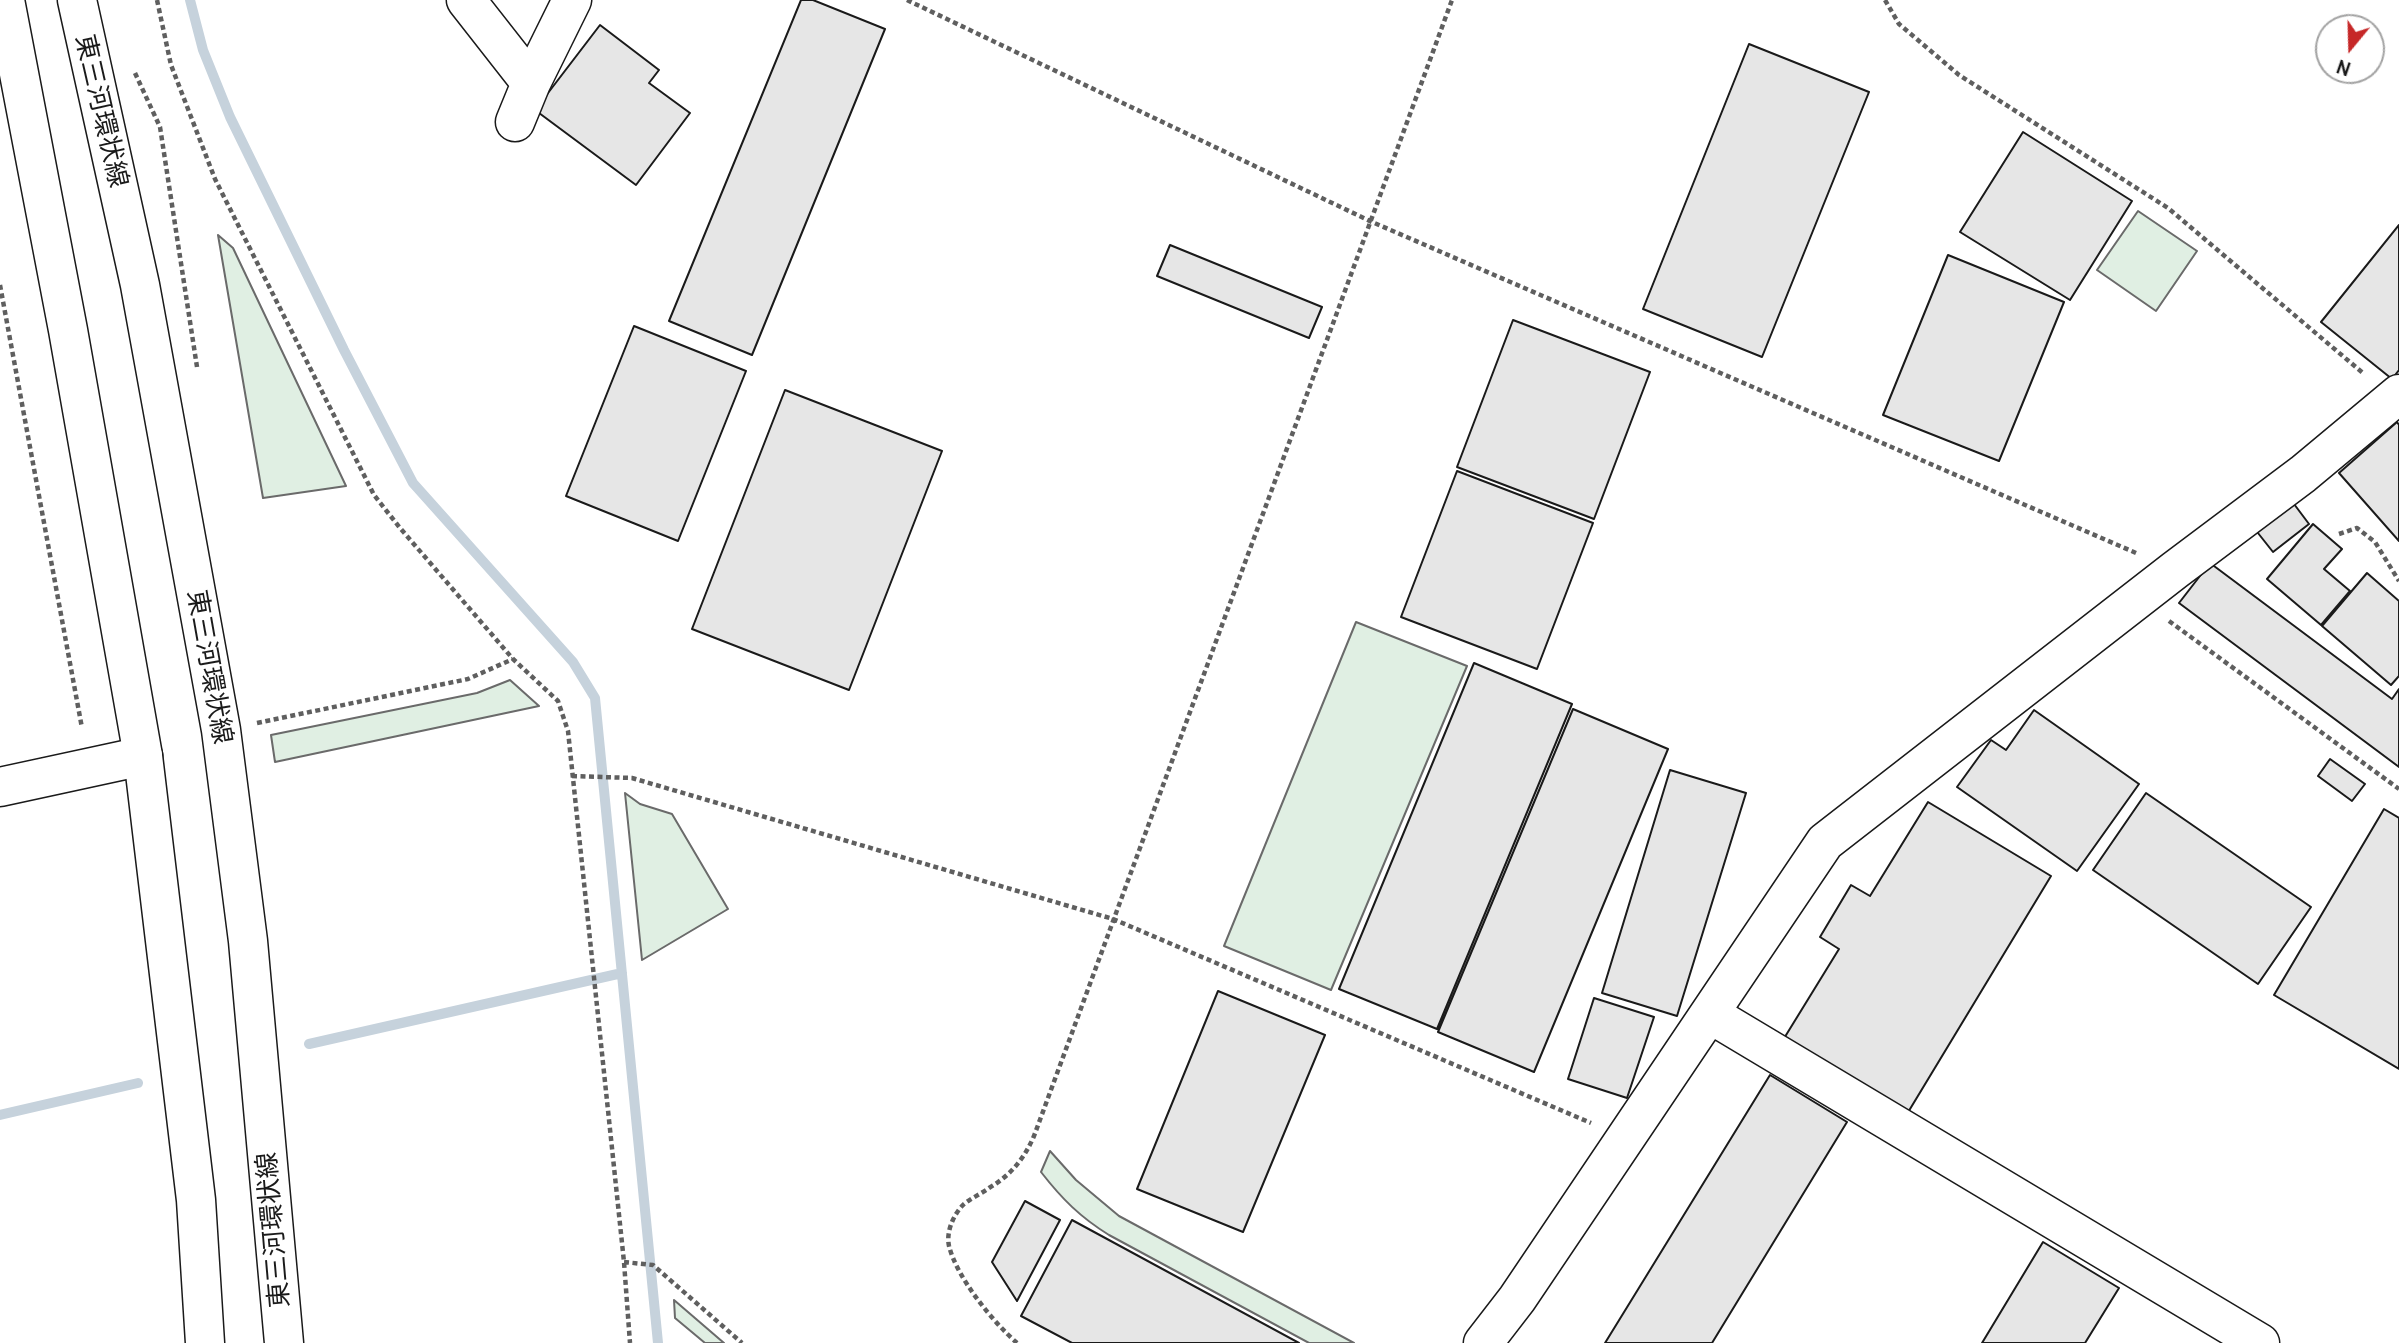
<!DOCTYPE html>
<meta charset="utf-8">
<style>
body{margin:0}
#map{position:relative;width:2399px;height:1343px;overflow:hidden;background:#fff;font-family:Cabin,sans-serif}
canvas{display:block}
.north{position:absolute;left:2315px;top:14px;width:70px;height:70px;box-sizing:border-box;background:#fff;border:2px solid #a3a3a3;border-radius:50%;rotate:199deg;font-size:19px;font-weight:700;line-height:28px;text-align:center;color:#1a1a1a}
.north::after{content:'';display:block;margin:auto;width:24px;height:32px;background:#c62828;clip-path:polygon(50% 0,100% 100%,50% 72%,0 100%)}
</style>
<div id="map">
<canvas width="2399" height="1343"></canvas>
<div class="north">N</div>
</div>
<script>
const c = document.querySelector('canvas').getContext('2d');
c.lineJoin = 'round';
function paint(path, color) { c.fillStyle = color; c.fill(path, 'evenodd'); }
function trace(path, color, width, dash) { c.strokeStyle = color; c.lineWidth = width; c.lineCap = dash ? 'butt' : 'round'; c.setLineDash(dash || []); c.stroke(path); }
function drawText(font, color, halo, rows, align = 'center') {
  c.font = font + ' Cabin,"Noto Sans JP",sans-serif'; c.lineWidth = 5; c.setLineDash([]); c.textBaseline = 'middle'; c.strokeStyle = halo; c.fillStyle = color; for (const [text, x, y, turn = 0] of rows) {
    c.save(); c.translate(x, y); c.rotate((+turn || 0) * Math.PI / 180); c.textAlign = isNaN(turn) ? turn : align; if (halo) c.strokeText(text, 0, 0); c.fillText(text, 0, 0); c.restore();
  }
}
const green = new Path2D(`
 M2138,211l59,40 -41,60 -59,-41z
 M218,235l15,13 113,238 -83,12z
 M1356,622l111,44 -136,324 -107,-44z
 M510,680l29,26 -264,56 -4,-27 206,-42z
 M625,793l15,11 32,10 56,95 -86,51z
 M1050,1151l26,29 43,36 235,127h-45l-200,-108c-29,-18 -47,-36 -68,-63z
 M674,1300l50,43h-19l-30,-25z`);
const stream = new Path2D(`
 M190,0l13,50 27,67 114,233 69,133 160,179 22,36 63,645
 M309,1044l313,-71
 M0,1115l138,-32`);
const building = new Path2D(`
 M801,0h12l72,29 -133,326 -83,-34z
 M600,25l59,45 -10,13 41,30 -54,72 -101,-75z
 M1749,44l120,48 -107,265 -119,-48z
 M2023,132l109,69 -62,99 -110,-68z
 M2399,225v145l-7,9 -71,-57z
 M1170,245l152,62 -13,31 -152,-62z
 M1948,255l116,47 -65,159 -116,-46z
 M1513,320l137,52 -56,147 -137,-52z
 M634,326l112,45 -68,170 -112,-45z
 M785,390l157,61 -93,239 -157,-61z
 M2397,422l2,3v116l-60,-68z
 M1457,471l136,52 -56,146 -136,-52z
 M2291,500l18,24 -36,28 -19,-24z
 M2313,524l29,25 -18,20 26,22 -29,34 -54,-46z
 M2210,563l182,136 7,-10v78l-220,-164z
 M2367,573l32,28v75l-8,9 -69,-59z
 M1474,663l98,41 -135,325 -98,-40z
 M1573,709l95,40 -134,323 -96,-40z
 M2034,710l105,74 -62,87 -120,-84 34,-47 15,10z
 M2330,759l35,25 -13,17 -34,-25z
 M1670,770l76,23 -69,223 -75,-23z
 M2146,793l165,114 -53,77 -165,-114z
 M1928,802l123,74 -144,238 -124,-74 56,-91 -19,-12 31,-52 19,11z
 M2384,809l15,9v251l-125,-74z
 M1218,991l107,44 -82,197 -106,-43z
 M1594,998l60,19 -27,81 -59,-19z
 M1770,1075l77,47 -135,221h-107z
 M1025,1201l35,19 -43,81 -25,-39z
 M1072,1220l227,123h-227l-51,-27z
 M2043,1242l76,46 -34,55h-103z`);
const path = new Path2D(`
 M157,0l14,65 44,114 159,316 26,33 113,131 45,42 10,30 56,531 6,81
 M907,0l465,222 764,331
 M1885,0l14,24 60,51 209,133 196,166
 M135,73l25,54 37,240
 M0,285l82,443
 M2339,534l18,-6 18,14 24,39
 M2169,621l230,168
 M257,723l211,-44 45,-20
 M572,776l60,2 481,141 478,204
 M624,1262l29,3 89,78
 M1017,1343c-24,-21 -60,-65 -68,-97 -3,-14 4,-30 13,-40 7,-7 19,-12 27,-18 22,-13 35,-29 45,-52l418,-1136`);
const minor = new Path2D(`
 M466,0l65,83
 M515,122l16,-39 41,-83
 M0,787l143,-31
 M1710,1014l550,329
 M1483,1343l34,-44 308,-457 350,-272 128,-96 96,-80`);
const major = new Path2D(`
 M5,0l63,330 75,426 53,444 9,143
 M77,0l63,285 81,445 27,211 36,402`);
const streetNames = [
 ["東三河環状線",101,111,77],
 ["東三河環状線",209,667,80],
 ["東三河環状線",274,1230,-95]
];
paint(green, '#e0efe3');
trace(green, '#6a6a6a', 2);
trace(stream, '#c6d2dc', 10);
paint(building, '#e6e6e6');
trace(building, '#1a1a1a', 2);
trace(minor, '#1a1a1a', 41);
trace(major, '#1a1a1a', 41);
trace(path, '#5f5f5f', 4.5, [5, 3.5]);
trace(minor, '#fff', 38);
trace(major, '#fff', 38);
drawText('26px', '#1a1a1a', '#fff', streetNames);
</script>
